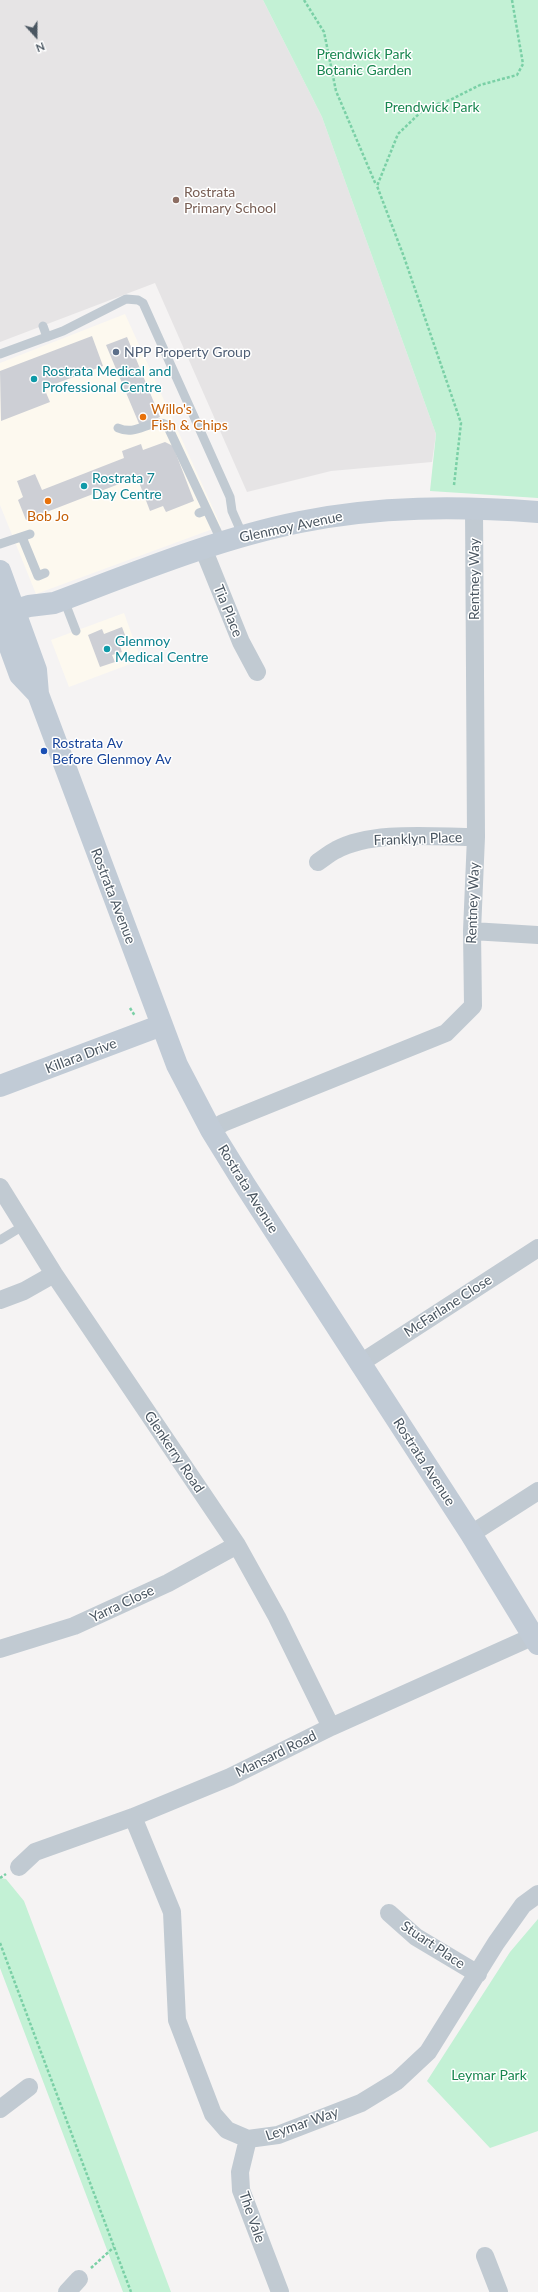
<!DOCTYPE html>
<style>
body{margin:0}
#map{position:relative;width:538px;height:2292px;overflow:hidden;background:#f5f3f3;font-family:Lato,sans-serif}
canvas{display:block}
.north{position:absolute;left:16px;top:16px;width:40px;height:40px;-webkit-text-stroke:3px #fff;paint-order:stroke;rotate:159deg;font-size:11px;font-weight:700;line-height:16px;text-align:center;color:#4a5661}
.north::after{content:'';display:block;margin:auto;width:14px;height:18px;background:#4a5661;clip-path:polygon(50% 0,100% 100%,50% 72%,0 100%)}
</style>
<div id="map">
<canvas width="538" height="2292"></canvas>
<div class="north">N</div>
</div>
<script>
const c = document.querySelector('canvas').getContext('2d');
c.lineJoin = 'round';
function paint(path, color) { c.fillStyle = color; c.fill(path, 'evenodd'); }
function trace(path, color, width, dash) { c.strokeStyle = color; c.lineWidth = width; c.lineCap = dash ? 'butt' : 'round'; c.setLineDash(dash || []); c.stroke(path); }
function drawText(font, color, halo, rows, align = 'center') {
  c.font = font + ' Lato,sans-serif'; c.lineWidth = 3; c.setLineDash([]); c.textBaseline = 'middle'; c.strokeStyle = halo; c.fillStyle = color; for (const [text, x, y, turn = 0] of rows) {
    c.save(); c.translate(x, y); c.rotate((+turn || 0) * Math.PI / 180); c.textAlign = isNaN(turn) ? turn : align; if (halo) c.strokeText(text, 0, 0); c.fillText(text, 0, 0); c.restore();
  }
}
const commercial = new Path2D(`
 M125,314l96,212 -185,68 -36,-89v-142z
 M124,613l17,47 -72,27 -18,-47z`);
const education = new Path2D(`
 M0,0h263l59,117 114,317 -4,28 -101,9 -84,21 -92,-209 -155,59z`);
const green = new Path2D(`
 M263,0h275v498l-108,-7 6,-57 -114,-317z
 M0,1878l6,1 18,22 147,391h-48l-123,-324z
 M538,1919v212l-48,17 -63,-67 83,-129z`);
const building = new Path2D(`
 M92,336l11,30 -59,22 6,14 -49,19 -1,-50z
 M127,337l33,80 -20,9 -34,-81z
 M165,442l8,4 21,55 -28,11 -3,-6 -13,5 -13,-34 -111,43 -8,-20 5,-3 -6,-16 18,-7 7,16 82,-32 -2,-7 19,-7 2,6z
 M122,627l6,16 -8,3 2,6 -10,3 3,7 -15,5 -12,-32 14,-6 2,5z`);
const path = new Path2D(`
 M304,0l20,32 12,59 40,94
 M454,485l7,-62 -57,-166 -27,-71 21,-52 27,-26 25,-8 30,-15 37,-10 6,-11 -11,-64
 M130,1008l5,8
 M0,1878l6,-4
 M0,1943l131,349
 M91,2268l23,-21`);
const lane = new Path2D(`
 M43,326l4,11
 M0,354l63,-23 63,-32 12,1 5,3 87,194 2,14 11,25
 M118,428c20,9 32,-11 49,-3l40,85
 M199,513l8,-3 15,32
 M22,537l16,39 7,-3
 M0,544l30,-10
 M64,600l12,31
 M0,1240l23,-14`);
const street = new Path2D(`
 M203,548l38,94 16,30
 M318,862c6,-4 12,-9 18,-12 37,-20 99,-13 140,-13
 M472,931l66,4
 M211,1130l12,-7 223,-90 27,-27 -1,-75 4,-94 -2,-329
 M0,1187l54,87 183,271 40,72 54,110
 M0,1300l24,-9 30,-17
 M359,1364l179,-116
 M471,1534l67,-43
 M0,1649l74,-23 94,-43 69,-38
 M133,1817l39,95 5,108 36,94 14,16 21,9 30,-4 83,-32 36,-22 31,-29 68,-109 27,-38 15,-11
 M19,1867l16,-15 98,-35 97,-40 101,-50 203,-91
 M389,1913l27,24 62,37
 M0,2109l29,-22
 M248,2139l-8,33 1,18 39,102
 M485,2256l14,36
 M67,2292l12,-13`);
const secondary = new Path2D(`
 M0,571l36,99 2,24 139,371 34,65 34,55 226,349 67,110
 M0,615l29,-9 25,-3c80,-30 162,-64 246,-81 79,-16 158,-16 238,-10
 M0,620l20,55 18,19
 M0,1086l162,-61`);
const markers = [
 [176,200,4,"#8d6e63"],
 [116,352,4,"#5c6f8a"],
 [34,379,4,"#0f9aa8"],
 [143,417,4,"#e8710a"],
 [84,486,4,"#0f9aa8"],
 [48,501,4,"#e8710a"],
 [107,649,4,"#0f9aa8"],
 [44,751,4,"#1a4fb4"]
];
const parkNames = [
 ["Prendwick Park",364,54],
 ["Botanic Garden",364,70],
 ["Prendwick Park",432,107],
 ["Leymar Park",489,2075]
];
const educationNames = [
 ["Rostrata",184,192],
 ["Primary School",184,208]
];
const serviceNames = [
 ["NPP Property Group",124,352]
];
const cultureNames = [
 ["Rostrata Medical and",42,371],
 ["Professional Centre",42,387],
 ["Rostrata 7",92,478],
 ["Day Centre",92,494],
 ["Glenmoy",115,641],
 ["Medical Centre",115,657]
];
const foodNames = [
 ["Willo's",151,409],
 ["Fish & Chips",151,425],
 ["Bob Jo",48,516,"center"]
];
const streetNames = [
 ["Glenmoy Avenue",291,527,-12],
 ["Rentney Way",474,579,-90],
 ["Tia Place",228,611,68],
 ["Franklyn Place",418,839,-2],
 ["Rostrata Avenue",113,896,69],
 ["Rentney Way",473,903,-88],
 ["Killara Drive",81,1056,-21],
 ["Rostrata Avenue",248,1189,58],
 ["McFarlane Close",448,1306,-33],
 ["Glenkerry Road",174,1452,56],
 ["Rostrata Avenue",424,1462,57],
 ["Yarra Close",122,1604,-25],
 ["Mansard Road",276,1754,-26],
 ["Stuart Place",433,1945,34],
 ["Leymar Way",302,2124,-19],
 ["The Vale",252,2217,71]
];
const transitNames = [
 ["Rostrata Av",52,743],
 ["Before Glenmoy Av",52,759]
];
paint(commercial, '#fdf9ef');
paint(education, '#e6e4e5');
paint(green, '#c3f1d5');
paint(building, '#cdcfd5');
trace(path, '#7ad0a6', 2.5, [3, 2]);
trace(lane, '#c1cad2', 9);
trace(street, '#c1cad2', 18);
trace(secondary, '#c1cbd6', 22);
for (const [x, y, r, color] of markers) { const dot = new Path2D(); dot.arc(x, y, r, 0, 2 * Math.PI); c.fillStyle = color; c.fill(dot); trace(dot, '#fff', 1.5); }
drawText('14px', '#17864f', '#fff', parkNames);
drawText('14px', '#785e54', '#fff', educationNames, 'left');
drawText('14px', '#4e5e75', '#fff', serviceNames, 'left');
drawText('14px', '#0d838f', '#fff', cultureNames, 'left');
drawText('14px', '#c56008', '#fff', foodNames, 'left');
drawText('14px', '#4a5661', '#fff', streetNames);
drawText('14px', '#164399', '#fff', transitNames, 'left');
</script>
